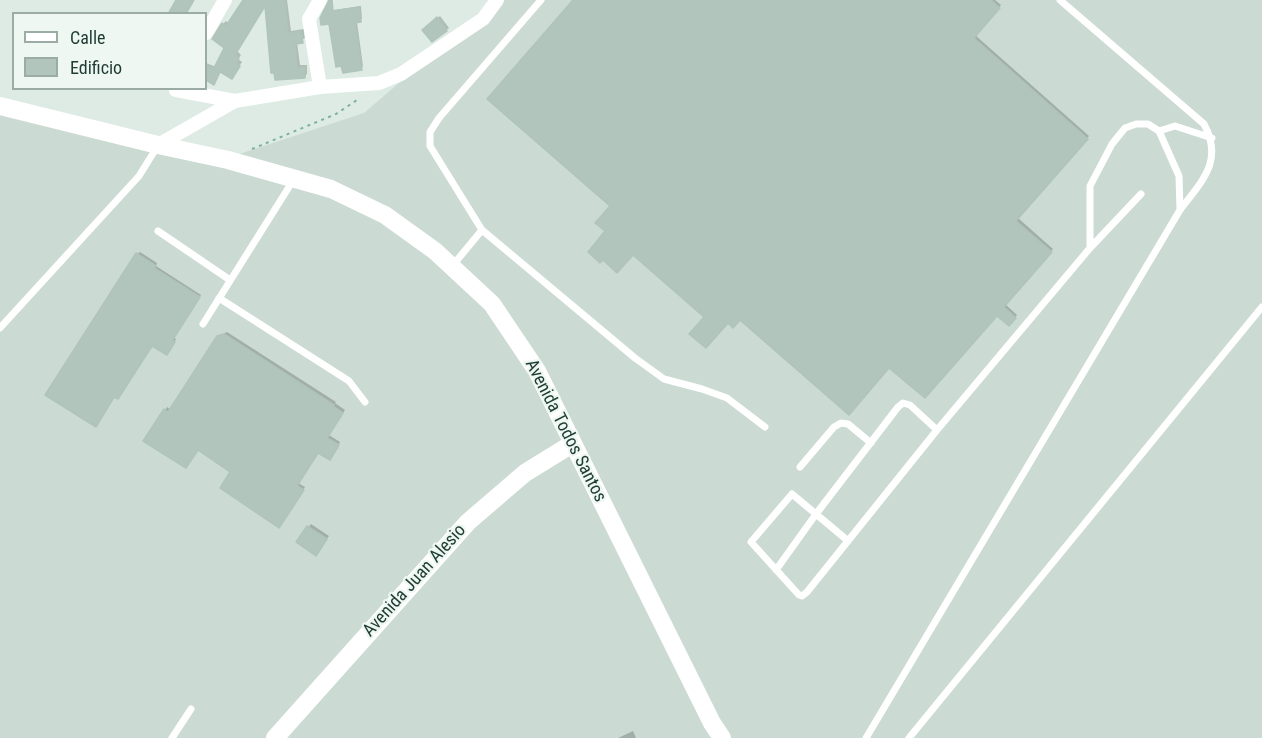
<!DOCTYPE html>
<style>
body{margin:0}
#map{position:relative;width:1262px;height:738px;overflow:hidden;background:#ddebe4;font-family:"Roboto Condensed",sans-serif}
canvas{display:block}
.legend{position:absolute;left:12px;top:12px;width:195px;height:78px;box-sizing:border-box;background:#eef7f2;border:2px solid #9baca6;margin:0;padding:8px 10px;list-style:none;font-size:18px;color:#1e3b33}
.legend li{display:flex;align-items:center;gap:12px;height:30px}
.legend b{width:30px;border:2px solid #9baca6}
</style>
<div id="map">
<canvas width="1262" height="738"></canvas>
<ul class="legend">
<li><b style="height:8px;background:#fff"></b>Calle</li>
<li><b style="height:16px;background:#b2c5bd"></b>Edificio</li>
</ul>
</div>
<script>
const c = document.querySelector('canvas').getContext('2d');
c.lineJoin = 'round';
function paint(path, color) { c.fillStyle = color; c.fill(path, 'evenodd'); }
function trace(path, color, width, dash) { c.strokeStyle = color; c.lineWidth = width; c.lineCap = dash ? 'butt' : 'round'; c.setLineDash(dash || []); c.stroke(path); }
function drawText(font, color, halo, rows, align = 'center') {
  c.font = font + ' "Roboto Condensed",sans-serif'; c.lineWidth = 4.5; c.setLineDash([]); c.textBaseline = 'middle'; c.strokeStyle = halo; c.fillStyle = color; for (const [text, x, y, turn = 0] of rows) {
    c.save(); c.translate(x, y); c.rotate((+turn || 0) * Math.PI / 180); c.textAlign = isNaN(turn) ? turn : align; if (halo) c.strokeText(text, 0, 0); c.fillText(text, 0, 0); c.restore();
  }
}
const built = new Path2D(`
 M496,0h766v738h-1262v-631l212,56 152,-50z`);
const shadow = new Path2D(`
 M245,0h42l4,31 13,-2 1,9 -8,4 3,23h7v9l-3,3 -27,2 -11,-75 -29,47 4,4 -3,4 4,3 -8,12 -13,-3 -7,12 -8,-5v-15l10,4 10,-19 -3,-24 3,-3 4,3z
 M575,0h420l6,5 -26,30 114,101 -71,82 35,31 -48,55 12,11 -8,9 -12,-10 -107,52 -150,-48 -12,3 -22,-4 -73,-63 -30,5 9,-53z
 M361,6l1,13 -5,3 6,44 -2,2 -34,-57z
 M440,16l9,12 -16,12 -9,-10z
 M140,252l17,11 -1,3 45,29 -27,43 2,1 -7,12 -32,-97z
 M227,332l109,70 -1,1 10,7 -16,25 11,7 -8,13 -14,-4 -20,32 7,4 -23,36 -50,-52 -34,-22 -53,-9 22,-33 4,3 47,-73z
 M311,524l18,12 -11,15 -20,-9z
 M633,731l3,7h-18z`);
const building = new Path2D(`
 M176,0h18l-8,14h-18z
 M243,0h42l3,33 13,-2 2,12 -8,1 2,24 8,-1v11l-30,2 -1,-7h-3l-6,-67 -30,49 4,3 -3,5 4,3 -8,13 -18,-11 10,-20 -12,-9 10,-16 4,3z
 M329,0h3l1,11 26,-4 2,15 -6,1 7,47 -19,3 -2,-7 -5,1 -7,-43 -8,1 -1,-7z
 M573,0h418l9,8 -26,30 114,101 -72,82 36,31 -48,55 12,11 -7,8 -12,-10 -72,82 -36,-30 -40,47 -109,-95 -7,8 -5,-5 -22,25 -17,-14 15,-17 -71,-62 -16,18 -14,-13 -3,3 -12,-11 17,-21 -10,-8 15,-17 -123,-107z
 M437,17l10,14 -15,11 -10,-12z
 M206,65l14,7 -6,13 -8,-5z
 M136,253l20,13 -2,2 46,29 -28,44 3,1 -8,13 -15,-9 -34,53 -4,-2 -18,30 -51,-32z
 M224,334l110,71 -1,1 10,7 -16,25 12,7 -9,15 -12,-7 -21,33 7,4 -25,38 -59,-40 10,-16 -32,-22 -12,18 -43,-27 21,-32 4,3 49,-76z
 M307,526l20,13 -11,17 -20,-14z`);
const path = new Path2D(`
 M252,149l84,-35 24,-16`);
const service = new Path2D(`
 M541,0l-102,118 -9,14v14l52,84 153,128 29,21 38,10 25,9 38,29
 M1159,131l16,-5 37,12
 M158,231l72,49
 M1090,248l51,-54
 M453,265l29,-35
 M219,298l130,83 16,21
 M203,324l91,-145
 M0,328l139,-152 18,-29
 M800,467l34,-40 7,-4 7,1 23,19
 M847,540l-55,-46 -41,48 48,53 3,1 5,-4 130,-162 153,-182v-62l22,-42 13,-16 11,-4h12l11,7 20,45 1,34
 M776,570l40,-56 82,-107 5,-4 7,2 27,25
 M172,738l19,-29
 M866,738l314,-528c22,-29 44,-49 24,-86l-144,-124
 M909,738l353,-431`);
const minor = new Path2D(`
 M320,0l-11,19 11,68
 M206,33l19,-33
 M176,88v2l59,11 85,-14 59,-4 22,-9 82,-55 14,-19
 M158,145l77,-44`);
const tertiary = new Path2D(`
 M0,106l158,39 70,15 103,29 54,26 50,36 57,53 45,67 175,352 10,15
 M275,738l193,-216 57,-49 47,-29`);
const streetNames = [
 ["Avenida Todos Santos",565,431,63],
 ["Avenida Juan Alesio",415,581,-48]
];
paint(built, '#cbdad3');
paint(shadow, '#0003');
paint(building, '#b2c5bd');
trace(building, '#afc4bb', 1.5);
trace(path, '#7bb19f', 2, [3, 4.5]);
trace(service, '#fff', 7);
trace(minor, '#fff', 14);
trace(tertiary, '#fff', 18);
drawText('18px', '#1e3b33', '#eef7f2', streetNames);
</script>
